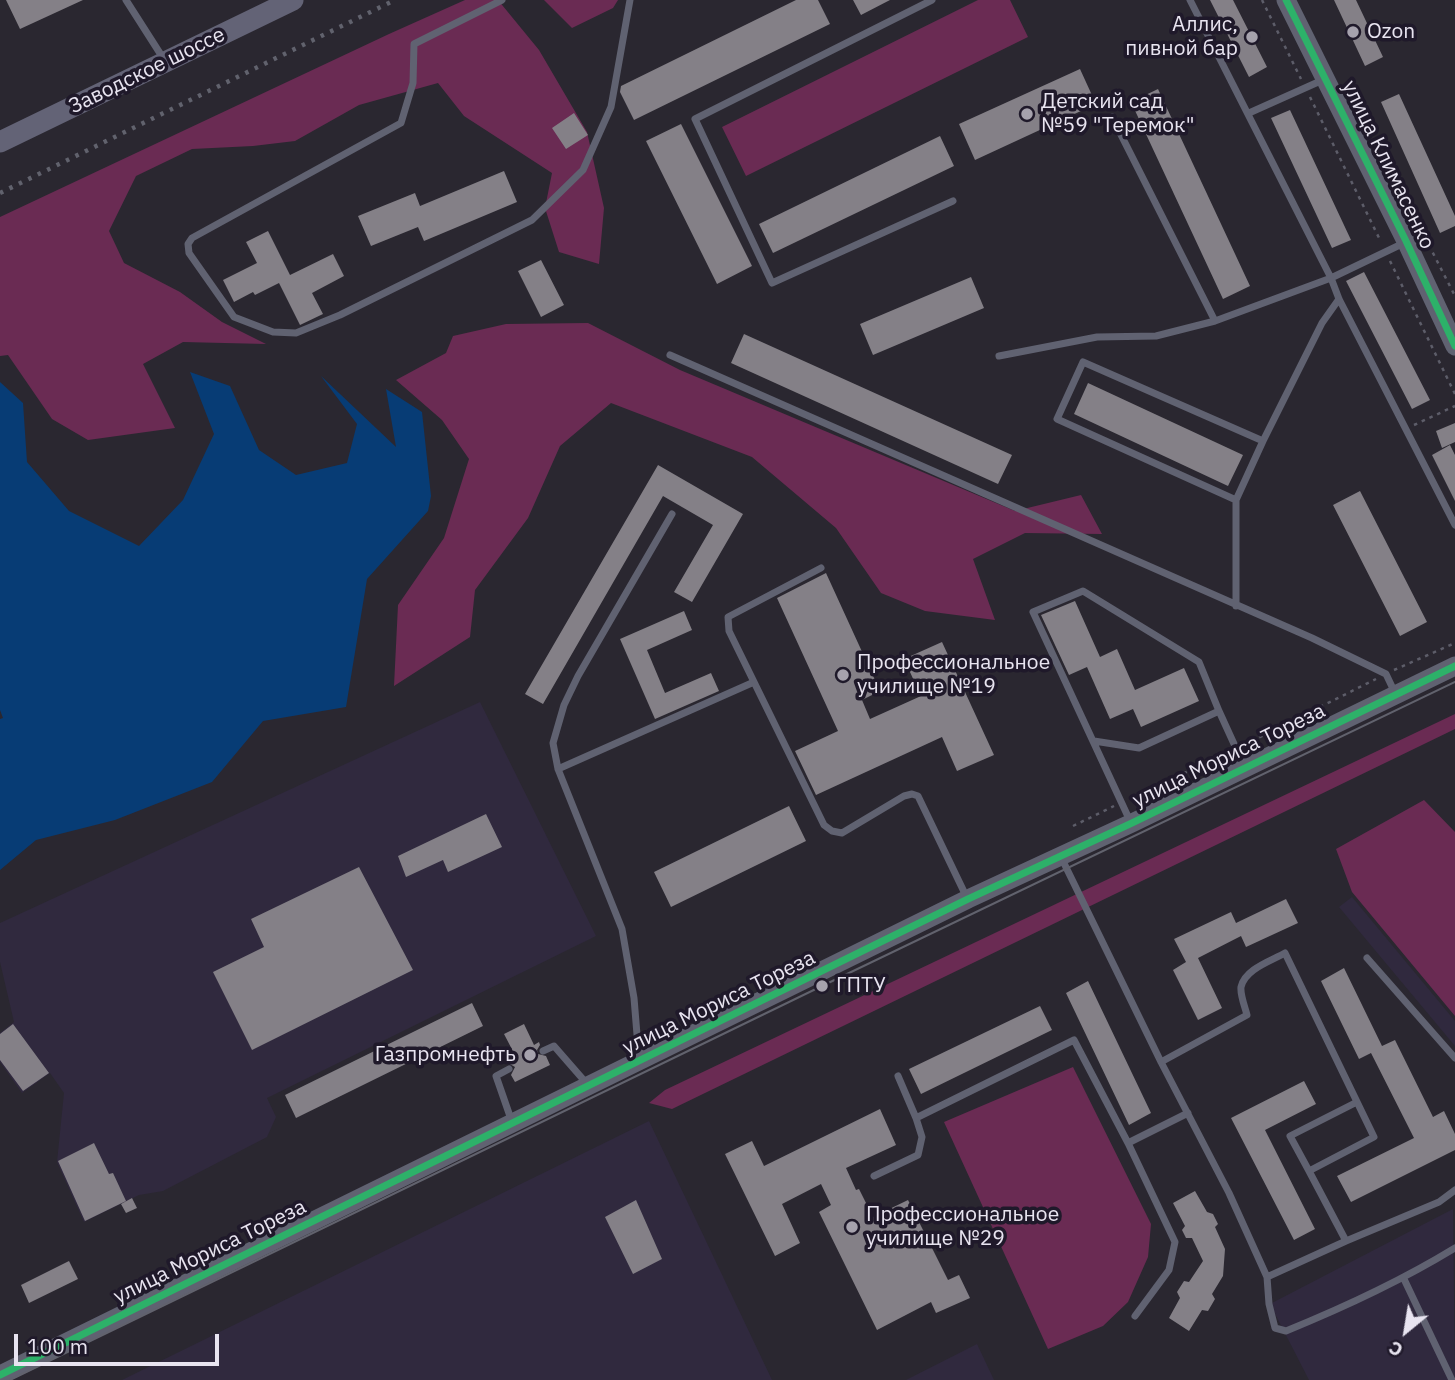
<!DOCTYPE html>
<meta charset="utf-8">
<style>
body{margin:0}
#map{position:relative;width:1455px;height:1380px;overflow:hidden;background:#2a2730;font-family:"IBM Plex Sans",sans-serif}
canvas{display:block}
.north{position:absolute;left:1371px;top:1296px;width:70px;height:70px;-webkit-text-stroke:5px #1f192a;paint-order:stroke;rotate:210deg;font-size:19px;font-weight:700;line-height:28px;text-align:center;color:#e8e4f0}
.north::after{content:'';display:block;margin:auto;width:24px;height:32px;background:#e8e4f0;clip-path:polygon(50% 0,100% 100%,50% 72%,0 100%)}
.scale{position:absolute;left:14px;top:1334px;width:205px;height:32px;box-sizing:border-box;border:4px solid #e8e4f0;border-top:0;padding-left:9px;font-size:21px;line-height:24px;white-space:nowrap;color:#e8e4f0;-webkit-text-stroke:5px #1f192a;paint-order:stroke}
</style>
<div id="map">
<canvas width="1455" height="1380"></canvas>
<div class="north">С</div>
<div class="scale">100 m</div>
</div>
<script>
const c = document.querySelector('canvas').getContext('2d');
c.lineJoin = 'round';
function paint(path, color) { c.fillStyle = color; c.fill(path, 'evenodd'); }
function trace(path, color, width, dash) { c.strokeStyle = color; c.lineWidth = width; c.lineCap = dash ? 'butt' : 'round'; c.setLineDash(dash || []); c.stroke(path); }
function drawText(font, color, halo, rows, align = 'center') {
  c.font = font + ' "IBM Plex Sans",sans-serif'; c.lineWidth = 7; c.setLineDash([]); c.textBaseline = 'middle'; c.strokeStyle = halo; c.fillStyle = color; for (const [text, x, y, turn = 0] of rows) {
    c.save(); c.translate(x, y); c.rotate((+turn || 0) * Math.PI / 180); c.textAlign = isNaN(turn) ? turn : align; if (halo) c.strokeText(text, 0, 0); c.fillText(text, 0, 0); c.restore();
  }
}
const built = new Path2D(`
 M480,702l116,234 -329,162 9,19 -9,20 -104,54 -24,4 -55,27 -27,-60 7,-69 -14,-20 -28,20 -22,-31v-29l14,-11 -14,-60v-39z
 M1352,897l103,124v25l-116,-139z
 M649,1121l123,259h-650z
 M1453,1209l2,171h-146l-39,-76z
 M977,1344l17,36h-88z`);
const green = new Path2D(`
 M465,0h33l41,50 48,82 17,76 -5,56 -40,-12 -14,-44 7,-35 -88,-57 -26,-33 -79,22 -64,36 -42,5 -61,3 -56,27 -27,55 15,32 56,29 42,30 44,22 -83,-2 -40,22 32,64 -87,12 -36,-21 -44,-64 -8,1v-139l389,-183z
 M544,0h74l-5,8 -41,20z
 M978,0h32l18,37 -282,139 -24,-49z
 M588,323l92,47 335,141 66,-16 21,39 -77,-1 -52,26 22,61 -70,-9 -44,-18 -45,-65 -84,-71 -141,-54 -51,43 -32,72 -53,72 -5,47 -76,49 4,-81 46,-67 25,-79 -27,-39 -46,-40 50,-27 7,-17 53,-12z
 M1455,714v15l-783,380 -23,-6 16,-13z
 M1424,800l31,32v184l-103,-124 -16,-43z
 M1073,1067l78,157 -3,33 -20,45 -25,24 -55,23 -104,-227z`);
const water = new Path2D(`
 M190,372l40,14 29,64 37,25 51,-12 10,-39 -36,-48 75,71 -10,-58 36,23 9,84 -3,15 -61,68 -21,128 -83,14 -51,61 -97,38 -79,20 -36,30v-151l3,-1 -3,-8v-328l23,21 4,59 42,49 70,35 44,-46 31,-66z`);
const building = new Path2D(`
 M6,0h77l-63,29z
 M796,0h22l12,24 -196,96 -14,-28 1,-6z
 M853,0h37l-29,15z
 M1210,0h23l34,67 -18,10z
 M1334,0h22l27,57 -18,9z
 M1080,69l16,35 -121,56 -16,-36z
 M1158,89l92,197 -27,13 -92,-197z
 M1399,94l56,122v10l-15,7 -59,-131z
 M1290,110l61,130 -19,8 -61,-130z
 M574,113l14,22 -22,14 -14,-21z
 M681,124l71,142 -35,18 -71,-143z
 M940,136l14,30 -181,87 -14,-29z
 M504,171l13,31 -93,39 -6,-14 -47,19 -13,-30 57,-23 5,13z
 M268,231l22,44 43,-21 11,22 -32,17 11,21 -23,11 -21,-42 -24,12 -2,-3 -19,10 -11,-22 34,-17 -11,-21z
 M541,260l23,45 -23,12 -23,-46z
 M1364,272l66,128 -18,9 -66,-128z
 M971,277l13,31 -111,47 -13,-31z
 M744,334l268,121 -14,29 -267,-121z
 M1088,383l155,72 -15,31 -154,-72z
 M1455,423v19l-13,6 -6,-17z
 M1450,445l5,10v46l-23,-46z
 M658,465l85,49 -51,88 -18,-10 39,-67 -50,-29 -120,208 -18,-10z
 M1360,491l67,131 -27,14 -67,-131z
 M826,573l54,118 -18,9 8,19 51,-23 -17,-37 38,-17 52,113 -37,16 -15,-34 -126,58 -21,-44 43,-20 -61,-133z
 M1075,601l25,56 17,-8 18,41 49,-22 15,33 -58,26 -8,-18 -23,10 -23,-52 -18,8 -28,-60z
 M684,611l8,19 -45,20 18,43 46,-20 8,18 -64,28 -35,-80z
 M789,806l17,35 -135,66 -17,-35z
 M486,814l16,33 -54,25 -5,-12 -37,17 -8,-21z
 M359,867l54,103 -161,80 -39,-78 51,-25 -13,-28z
 M1286,899l12,24 -52,24 -5,-11 -43,22 24,50 -24,12 -25,-50 13,-8 -12,-23 57,-27 5,11z
 M1344,968l38,78 13,-6 38,77 11,-6 11,23v16l-104,52 -14,-26 77,-38 -43,-85 -12,6 -38,-78z
 M1088,981l63,132 -22,12 -63,-132z
 M472,1003l11,23 -187,92 -11,-23z
 M1040,1006l12,24 -131,64 -12,-25z
 M13,1024l36,49 -26,18 -23,-31v-26z
 M524,1024l10,21 5,-3 1,3 -3,5 1,4 8,2 4,9 -35,17 -4,-7 4,-8 -7,-4 9,-4 -13,-25z
 M1304,1081l12,23 -51,26 50,99 -21,11 -63,-122z
 M880,1109l16,36 -50,23 10,22 3,-1 14,28 35,-17 40,80 11,-5 11,23 -34,15 -5,-11 -54,28 -58,-118 12,-7 -10,-21 -39,20 18,39 -25,13 -50,-102 27,-13 12,25z
 M94,1143l15,31 4,-1 13,28 -41,20 -27,-60z
 M1195,1191l12,21 6,2 5,10 -3,3 10,22 -2,27 -11,18 3,5 -7,12 -6,-1 -13,21 -20,-13 11,-20 -3,-6 7,-11 5,1 14,-21 -11,-23h-6l-4,-8 3,-4 -12,-23z
 M132,1198l5,10 -11,5 -5,-9z
 M636,1200l26,59 -29,15 -28,-57z
 M69,1261l9,18 -49,24 -8,-18z`);
const path = new Path2D(`
 M1262,0l39,79
 M1310,97l71,145
 M1394,177l61,119
 M1390,261l65,133
 M1414,425l41,-19
 M1394,670l61,-27
 M1244,745l132,-66
 M1130,799l98,-47
 M1073,826l41,-20`);
const service = new Path2D(`
 M126,0l37,58
 M502,0l-88,44 -1,39 -12,40 -209,115 -4,6 1,9 45,64 39,15 23,1 44,-18 192,-95 51,-50 28,-63 19,-107
 M932,0l-237,119 77,164 181,-82
 M1190,0l141,278 8,21 116,226
 M1249,113l76,-34
 M1112,117l103,204
 M670,355l642,283 74,36 9,19
 M999,356l98,-19 59,-1 59,-15 116,-43 75,-36
 M1236,500l27,-59
 M1236,606v-106l-179,-81 26,-57 180,79 59,-118 17,-24
 M754,682l-25,-51 -1,-14 93,-49
 M1094,741l45,7 80,-37 26,57
 M558,769l-5,-26 11,-38 14,-29 94,-162
 M1131,823l-98,-211 50,-21 116,71 20,49
 M1061,857l100,205 68,131 38,84 2,27 6,24 11,3c59,-24 115,-50 169,-83
 M1367,958l88,100
 M543,1051l11,-5 34,39
 M639,1059l-5,-61 -12,-69 -64,-160 196,-87 70,143 8,6 10,2 62,-37 8,-2 6,2 49,102
 M1161,1062l86,-47c-2,-8 -7,-20 -6,-28 4,-18 30,-26 44,-34l89,184 -65,34 37,70 -79,36
 M509,1069l-13,7 16,46
 M898,1076l18,42 158,-78 54,103 60,-30
 M1128,1143l47,99 -6,28 -34,46
 M1309,1171l-19,-35 67,-34
 M874,1176l44,-21 4,-18 -6,-19
 M1346,1241l93,-39 16,-12
 M1404,1279l48,101`);
const tertiary = new Path2D(`
 M1286,0l120,241 49,105
 M0,1375l968,-476 164,-76 323,-157`);
const secondary = new Path2D(`
 M0,142l293,-142`);
const tram = new Path2D(`
 M10,1380l812,-394 633,-304`);
const rail = new Path2D(`
 M0,193l395,-193`);
const cycleway = new Path2D(`
 M1286,0l120,241 49,105
 M0,1375l968,-476 164,-76 323,-157`);
const markers = [
 [1353,32,7,"#a6a2ad"],
 [1252,37,7,"#a6a2ad"],
 [1027,114,7,"#a6a2ad"],
 [843,675,7,"#a6a2ad"],
 [822,986,7,"#a6a2ad"],
 [530,1055,7,"#a6a2ad"],
 [852,1227,7,"#a6a2ad"]
];
const poiNames = [
 ["Аллис,",1238,25,"right"],
 ["пивной бар",1238,49,"right"],
 ["Ozon",1367,32],
 ["Детский сад",1041,102],
 ["№59 \"Теремок\"",1041,126],
 ["Профессиональное",857,663],
 ["училище №19",857,687],
 ["ГПТУ",836,986],
 ["Газпромнефть",516,1055,"right"],
 ["Профессиональное",866,1215],
 ["училище №29",866,1239]
];
const streetNames = [
 ["Заводское шоссе",147,71,-26],
 ["улица Климасенко",1388,165,64],
 ["улица Мориса Тореза",1229,756,-26],
 ["улица Мориса Тореза",719,1003,-26],
 ["улица Мориса Тореза",210,1252,-26]
];
paint(built, '#30293e');
paint(green, '#6a2b53');
paint(water, '#073c75');
paint(building, '#848087');
trace(path, '#5d5d69', 2.5, [3.5, 5]);
trace(service, '#606271', 7);
trace(tertiary, '#606271', 19);
trace(secondary, '#636376', 21);
trace(tram, '#61626d', 2);
trace(rail, '#61626d', 4.5, [3.5, 7]);
trace(cycleway, '#2db169', 7);
for (const [x, y, r, color] of markers) { const dot = new Path2D(); dot.arc(x, y, r, 0, 2 * Math.PI); c.fillStyle = color; c.fill(dot); trace(dot, '#1f192a', 2.5); }
drawText('21px', '#e8e4f0', '#1f192a', poiNames, 'left');
drawText('21px', '#e8e4f0', '#1f192a', streetNames);
</script>
